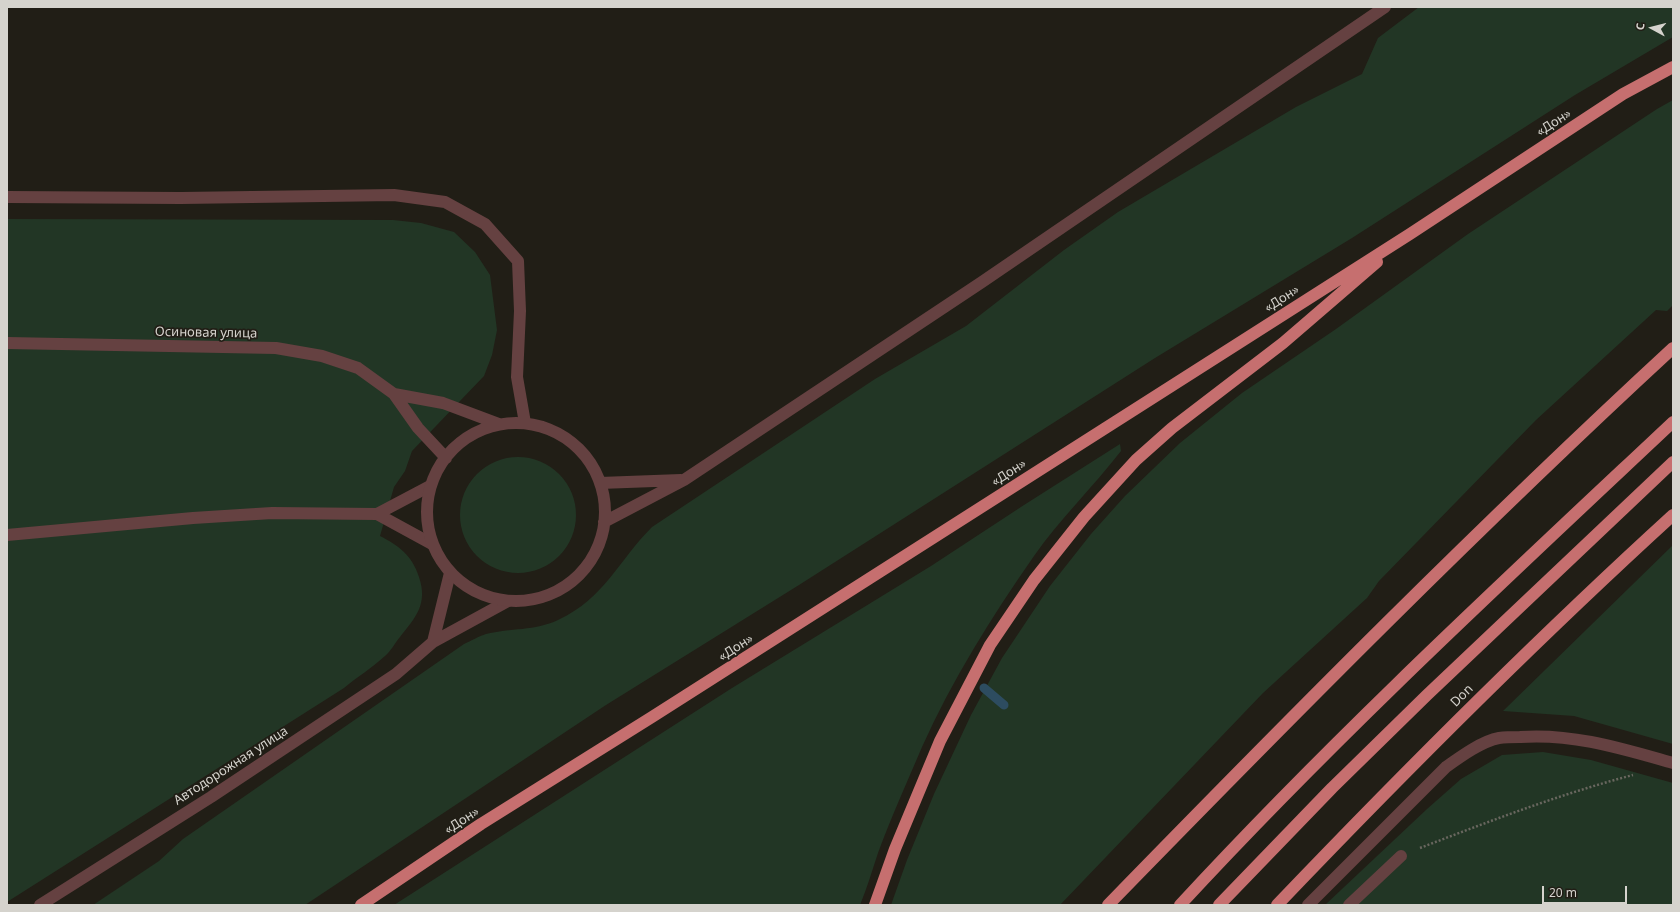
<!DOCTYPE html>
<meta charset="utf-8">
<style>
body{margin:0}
#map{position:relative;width:1680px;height:912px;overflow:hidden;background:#211e16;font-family:"Noto Sans",sans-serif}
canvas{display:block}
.frame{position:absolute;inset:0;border:8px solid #d5d3cd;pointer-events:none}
.north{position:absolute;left:1632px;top:8px;width:40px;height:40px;-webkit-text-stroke:3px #211e16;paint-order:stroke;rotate:277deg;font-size:11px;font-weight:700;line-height:16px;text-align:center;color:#d5d3cd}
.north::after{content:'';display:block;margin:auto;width:14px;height:18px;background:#d5d3cd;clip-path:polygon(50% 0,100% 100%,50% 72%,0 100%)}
.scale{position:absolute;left:1542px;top:886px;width:85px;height:18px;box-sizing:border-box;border:2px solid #d5d3cd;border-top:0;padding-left:5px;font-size:12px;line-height:14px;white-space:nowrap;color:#d5d3cd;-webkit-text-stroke:3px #211e16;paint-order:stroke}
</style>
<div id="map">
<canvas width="1680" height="912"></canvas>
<div class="frame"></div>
<div class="north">С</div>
<div class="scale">20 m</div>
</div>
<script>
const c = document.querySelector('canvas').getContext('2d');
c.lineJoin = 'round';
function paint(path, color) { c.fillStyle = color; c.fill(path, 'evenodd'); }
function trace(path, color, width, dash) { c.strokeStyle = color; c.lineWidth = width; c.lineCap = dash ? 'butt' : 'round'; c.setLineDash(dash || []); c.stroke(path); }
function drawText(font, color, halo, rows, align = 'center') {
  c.font = font + ' "Noto Sans",sans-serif'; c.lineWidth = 3.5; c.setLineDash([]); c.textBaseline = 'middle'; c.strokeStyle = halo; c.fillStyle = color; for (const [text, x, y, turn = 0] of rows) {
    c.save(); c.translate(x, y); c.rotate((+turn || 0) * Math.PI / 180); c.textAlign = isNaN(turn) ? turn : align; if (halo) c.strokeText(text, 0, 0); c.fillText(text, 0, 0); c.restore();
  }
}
const green = new Path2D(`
 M1419,7h254v30l-98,58 -223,143 -197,120 -356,227 -193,120 -301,200h-212l66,-44 24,-22 281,-195c7,-3 15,-8 22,-10 24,-6 49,-3 72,-14 47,-22 60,-59 94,-93l223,-148 91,-53 98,-76 54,-38 178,-105 66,-33 16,-36z
 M1673,100v205l-6,6 -11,-1 -120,110 -157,161 -12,17 -104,95 -203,212h-169l16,-45 27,-66 37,-79 31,-57 48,-72 41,-52 34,-38 55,-53 62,-50 94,-64 132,-95 189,-125z
 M7,219l386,1 28,3 33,9 21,20 15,23 7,55 -5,25 -8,21 -72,75 -7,20 -11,16 -14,49c19,10 32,19 39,41 9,27 -3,40 -19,60 -5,6 -9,14 -15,19 -13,12 -28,21 -41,32l-337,214z
 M1120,444l1,7c-28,36 -61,68 -87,105 -42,60 -82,124 -112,191 -15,35 -31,71 -44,106 -6,18 -11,35 -18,52h-466l338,-217 199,-122 93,-61z
 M460 515a58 58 0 1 1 116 0a58 58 0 1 1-116 0Z
 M1673,545v199l-99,-28 -71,-5z
 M1543,752l48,8 82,23v122h-348l102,-96 34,-30 41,-24z`);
const stream = new Path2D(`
 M984,688l20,17`);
const path = new Path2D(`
 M1420,848c70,-27 140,-54 213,-73`);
const lane = new Path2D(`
 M430,486l-53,28 55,30
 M7,535l186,-17 79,-5 105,1
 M450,573l-17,69 75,-41
 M40,905l171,-108 185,-123 37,-32
 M1308,905l138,-138c14,-10 36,-26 53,-29 7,-1 14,-1 21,-1 53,-4 103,12 153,26
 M1349,905l52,-49`);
const street = new Path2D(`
 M7,197l174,1 213,-3 51,7 40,22 33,37 2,50 -3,66 8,46
 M7,343l269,5 46,8 36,12 36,26 24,34 28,30
 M394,394l49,9 56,21
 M427 512a89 89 0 1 1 178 0a89 89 0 1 1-178 0Z
 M600,483l81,-3
 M604,522l80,-42 298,-198 403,-275`);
const highway = new Path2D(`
 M361,905l120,-81 171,-107 758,-483 213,-140 50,-27
 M875,905l20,-56 45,-108 50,-96 44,-65 50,-63 52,-57 36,-32 111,-85 94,-81
 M1108,905c185,-190 371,-378 565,-557
 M1180,905c156,-169 326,-326 493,-483
 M1219,905l113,-117 95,-93 246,-233
 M1277,905c128,-134 259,-265 396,-390`);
const streetNames = [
 ["«Дон»",1554,123,-33],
 ["«Дон»",1282,299,-33],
 ["Осиновая улица",206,333,1],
 ["«Дон»",1009,473,-33],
 ["«Дон»",736,648,-33],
 ["Don",1462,696,-45],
 ["Автодорожная улица",231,766,-33],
 ["«Дон»",462,821,-33]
];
paint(green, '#223625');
trace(stream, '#2d4c60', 9);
trace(path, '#69675f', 2.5, [2, 2]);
trace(lane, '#654141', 12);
trace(street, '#654141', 12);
trace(highway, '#c66f6f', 12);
drawText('13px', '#d5d3cd', '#211e16', streetNames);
</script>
